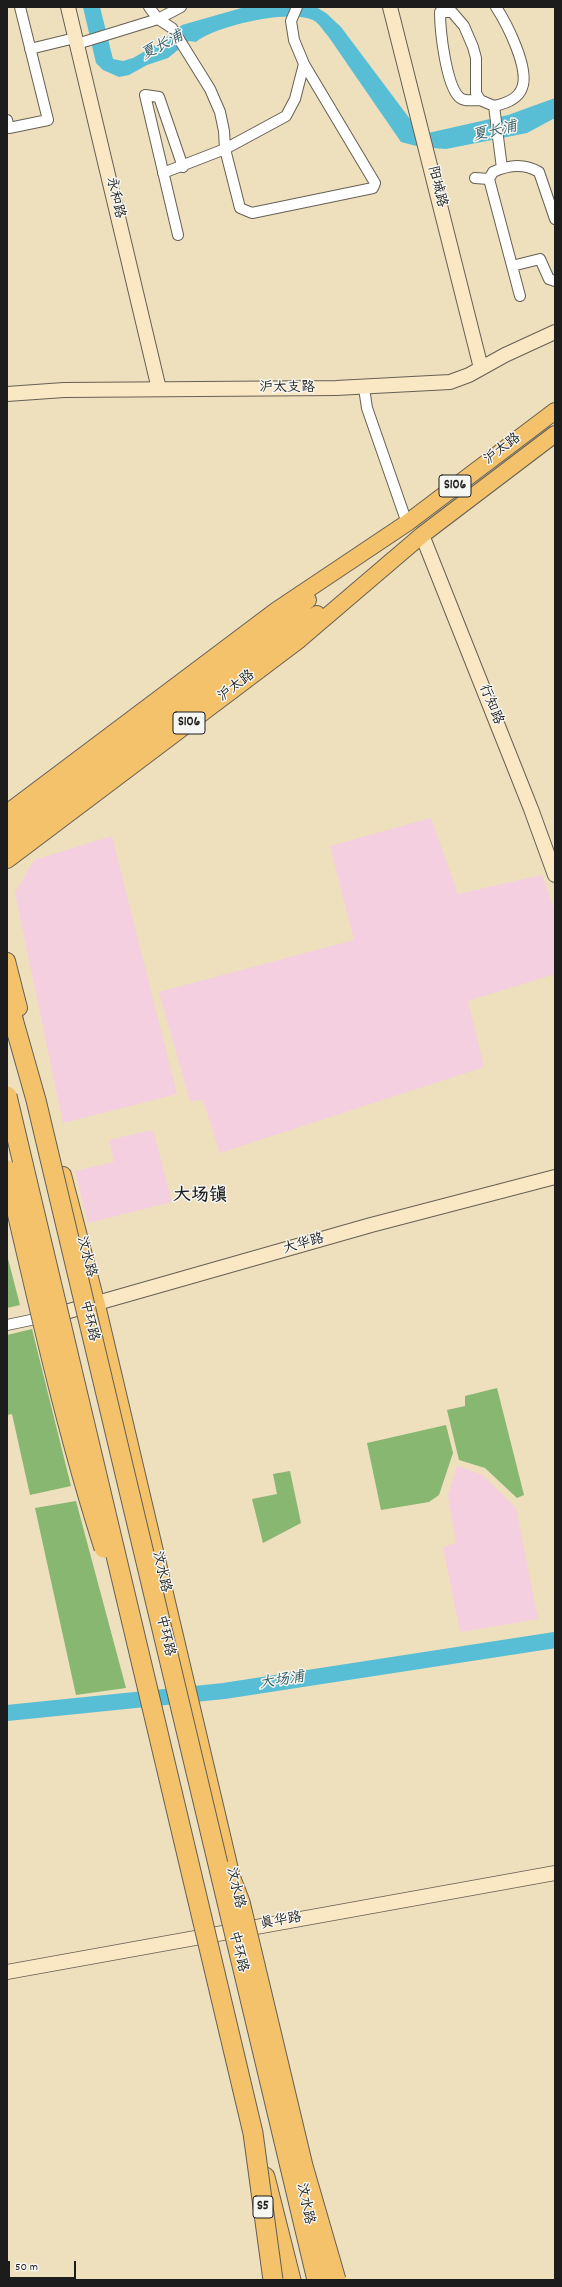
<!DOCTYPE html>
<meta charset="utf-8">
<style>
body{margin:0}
#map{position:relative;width:562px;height:2287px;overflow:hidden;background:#eedfbd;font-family:Dekko,sans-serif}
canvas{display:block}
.frame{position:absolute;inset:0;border:8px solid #1c1c1c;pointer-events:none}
.scale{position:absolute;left:8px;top:2261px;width:68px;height:18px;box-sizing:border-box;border:2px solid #1c1c1c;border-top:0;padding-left:5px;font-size:12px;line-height:14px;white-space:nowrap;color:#1c1c1c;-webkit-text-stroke:3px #f6f6f2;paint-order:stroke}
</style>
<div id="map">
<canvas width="562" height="2287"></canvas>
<div class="frame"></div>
<div class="scale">50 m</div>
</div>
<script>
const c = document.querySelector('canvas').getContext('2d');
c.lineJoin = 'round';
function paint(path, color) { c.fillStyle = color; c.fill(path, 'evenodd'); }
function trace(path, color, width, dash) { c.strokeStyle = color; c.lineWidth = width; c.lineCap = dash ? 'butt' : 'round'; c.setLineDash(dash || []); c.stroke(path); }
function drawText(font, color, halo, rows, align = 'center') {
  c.font = font + ' Dekko,"LXGW WenKai TC",sans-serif'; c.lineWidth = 3; c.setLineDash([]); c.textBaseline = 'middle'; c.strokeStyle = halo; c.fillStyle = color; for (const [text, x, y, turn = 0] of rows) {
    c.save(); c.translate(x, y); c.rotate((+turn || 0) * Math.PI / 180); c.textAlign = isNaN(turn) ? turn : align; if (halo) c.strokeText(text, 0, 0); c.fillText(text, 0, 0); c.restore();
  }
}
const built = new Path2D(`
 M431,818l27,76 84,-19 13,37v62l-87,27 16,66 -264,86 -17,-53 -13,1 -31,-109 195,-52 -24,-94z
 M112,836l65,258 -114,29 -48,-230 19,-33z
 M153,1130l19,72 -84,21 -13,-52 39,-9 -5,-22z
 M457,1466l26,9 33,33 22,111 -78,13 -17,-85 13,-4 -8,-47z`);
const forest = new Path2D(`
 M7,1255l13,50 -13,3z
 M32,1329l39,157 -41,9 -18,-81 -5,1v-80z
 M497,1388l27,107 -7,3 -32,-30 -26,-8 -12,-50 18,-4v-10z
 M446,1425l7,28 -14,42 -10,7 -48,8 -14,-67z
 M290,1471l11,52 -38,20 -11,-44 25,-5 -4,-20z
 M76,1501l50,187 -50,7 -41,-187z`);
const water = new Path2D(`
 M83,7h17l13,52 10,2 10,-3 26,-15 23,-18 63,-18h71l10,6 15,14 75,100 12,6 80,-18 47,-17v20l-28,15 -81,16 -26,-2 -19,-5 -73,-106c-4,-4 -7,-10 -12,-14 -20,-15 -102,4 -120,20l-7,-1 -21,17 -21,7 -18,10 -10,2 -16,-7 -7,-7z`);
const river = new Path2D(`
 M7,1713l217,-22 331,-51`);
const street = new Path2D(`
 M149,7l9,12 14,9 38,61 10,23 4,19 1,18 61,-33 9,-17 9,-35 -10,-24 -3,-19 6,-14
 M496,7c11,17 34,62 26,81 -4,11 -18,16 -28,18l8,62
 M77,44l81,-25 23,-12
 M30,49l45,-11
 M480,100c-7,0 -16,2 -21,-3 -13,-13 -19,-66 -19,-85h12l12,14 9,21 3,11v35l4,7 14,6
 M7,120l2,8 39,-8 -28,-113
 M163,173l62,-24 15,59 12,5 121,-25 2,-5 -71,-119
 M475,178l14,1
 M178,235l-33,-140 14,2 24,70
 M512,266l28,-7 9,20 6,2
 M520,296l-31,-117 4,-7c15,-7 31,-9 46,0l16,47
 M364,388l3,20 40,115
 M7,1325l38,-8`);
const secondary = new Path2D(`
 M68,7l91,382
 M390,7l91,361
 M7,394l57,-4 272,-2 114,-6 19,-7 36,-20 50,-23
 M422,535l109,274 24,66
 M55,1315l316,-90 184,-48
 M7,1972l548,-99`);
const primary = new Path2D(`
 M7,813l270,-203 130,-87 148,-112
 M7,829l277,-209 24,-20
 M7,844l284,-214 26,-16
 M7,860l292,-220 123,-105 133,-101
 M7,961l12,47
 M63,1175l34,130 136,577`);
const highway = new Path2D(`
 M7,993l6,26
 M265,2177l26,103`);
const highwayBridge = new Path2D(`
 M13,1019l23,81 281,1180
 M7,1096l246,1037 20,147
 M7,1170c30,126 57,254 97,378
 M228,1871l12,31 63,264 33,114`);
const shields = [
 [455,486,32],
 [189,723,32],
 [263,2207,20]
];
const shieldNames = [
 ["S106",455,486],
 ["S106",189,723],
 ["S5",263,2207]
];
const streetNames = [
 ["阳城路",436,187,76],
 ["永和路",114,198,77],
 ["沪太支路",287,389],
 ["沪太路",503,450,-37],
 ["沪太路",237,687,-37],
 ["行知路",490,705,68],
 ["大华路",304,1245,-16],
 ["汶水路",85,1257,75],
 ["中环路",88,1321,77],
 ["汶水路",160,1572,77],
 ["中环路",164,1636,77],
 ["汶水路",234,1888,77],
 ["真华路",281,1922,-10],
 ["中环路",237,1952,76],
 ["汶水路",304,2204,78]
];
const waterNames = [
 ["夏长浦",163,47,-28],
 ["夏长浦",495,133,-13],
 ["大场浦",282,1682,-9]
];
const districtNames = [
 ["大场镇",200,1198]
];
paint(built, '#f3cfe0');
paint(forest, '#87b770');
paint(water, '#58bed5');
trace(river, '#58bed5', 16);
trace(street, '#666054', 12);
trace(secondary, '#666054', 16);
trace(primary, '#666054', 18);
trace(highway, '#666054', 21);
trace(street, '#fff', 10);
trace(secondary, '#fae7c3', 14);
trace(primary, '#f3c26a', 16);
trace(highway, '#f3c26a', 19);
trace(highwayBridge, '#666054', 21, []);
trace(highwayBridge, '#f3c26a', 19);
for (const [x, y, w] of shields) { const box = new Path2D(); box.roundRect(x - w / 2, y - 11, w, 22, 3); c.fillStyle = '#f6f6f2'; c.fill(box); trace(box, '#1c1c1c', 1); }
drawText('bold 13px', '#1c1c1c', null, shieldNames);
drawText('14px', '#1c1c1c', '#f6f6f2', streetNames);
drawText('italic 15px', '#345d66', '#f6f6f2', waterNames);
drawText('bold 18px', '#1c1c1c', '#f6f6f2', districtNames);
</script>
